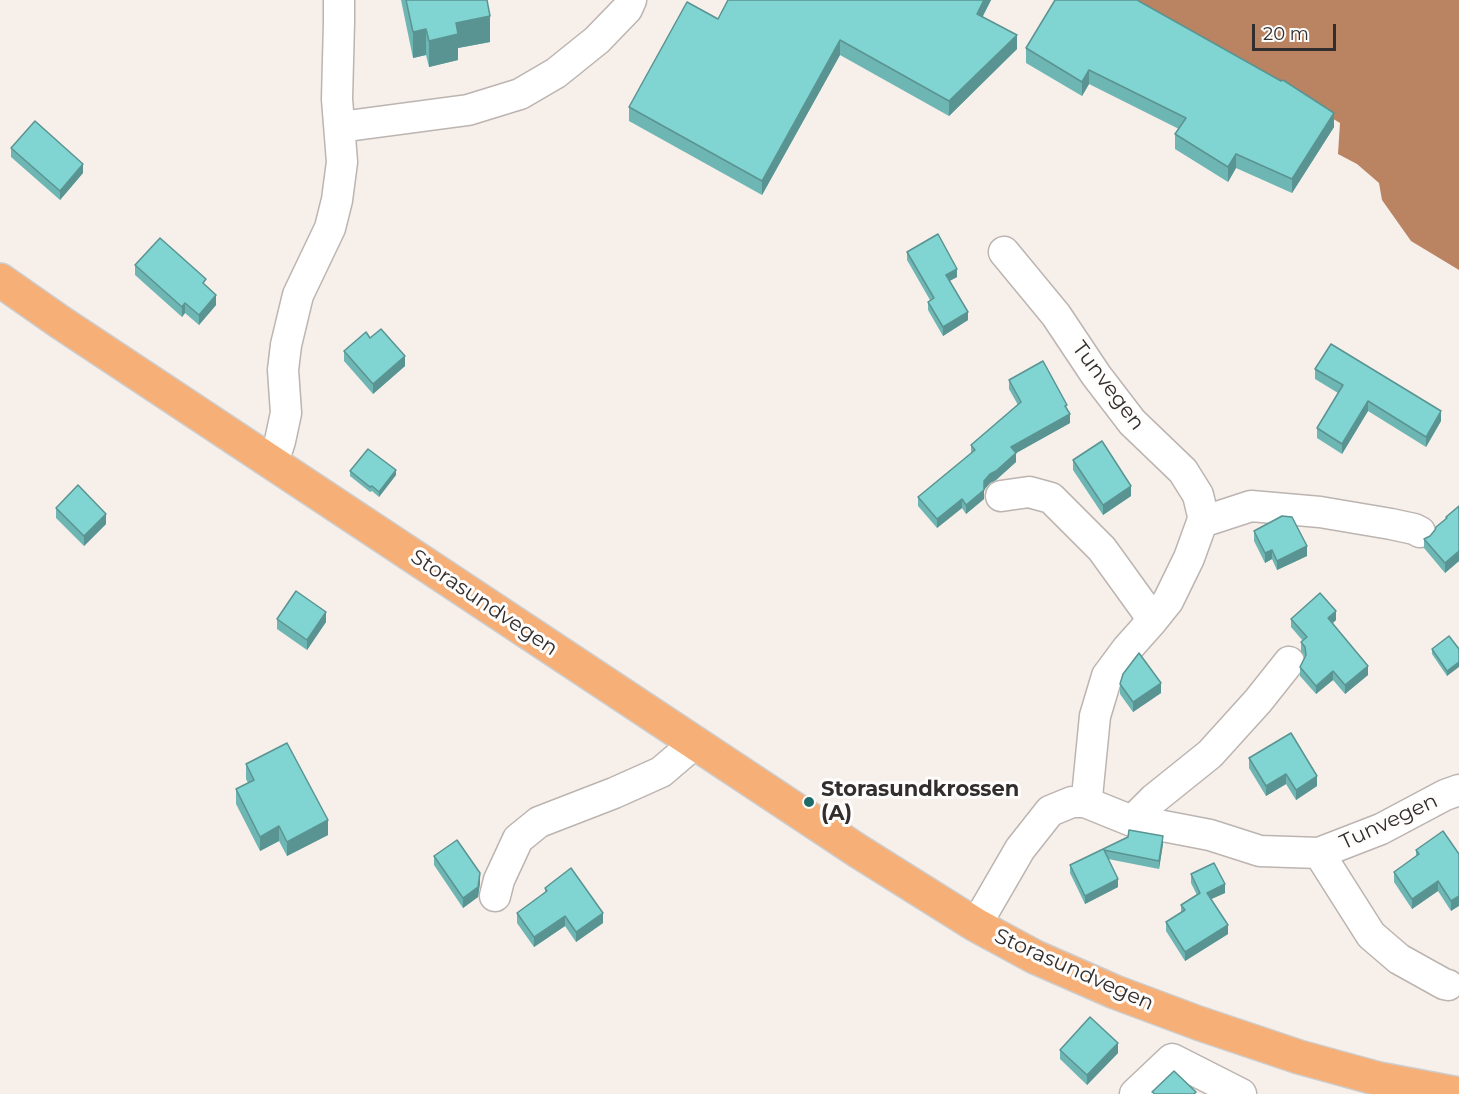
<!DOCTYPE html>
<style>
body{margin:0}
#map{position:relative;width:1459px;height:1094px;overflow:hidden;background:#f6efea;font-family:Montserrat,sans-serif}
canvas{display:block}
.scale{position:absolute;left:1252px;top:24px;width:84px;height:27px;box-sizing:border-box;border:3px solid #312e2d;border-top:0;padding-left:8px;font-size:18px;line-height:21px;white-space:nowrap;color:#312e2d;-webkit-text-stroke:4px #fffdfc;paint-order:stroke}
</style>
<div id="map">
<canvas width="1459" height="1094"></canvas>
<div class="scale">20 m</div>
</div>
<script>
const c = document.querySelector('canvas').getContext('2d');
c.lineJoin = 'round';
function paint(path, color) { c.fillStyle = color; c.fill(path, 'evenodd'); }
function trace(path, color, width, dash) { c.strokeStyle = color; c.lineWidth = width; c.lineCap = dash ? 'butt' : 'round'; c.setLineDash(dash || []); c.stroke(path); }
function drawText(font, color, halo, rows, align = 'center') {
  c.font = font + ' Montserrat,sans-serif'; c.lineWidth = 6; c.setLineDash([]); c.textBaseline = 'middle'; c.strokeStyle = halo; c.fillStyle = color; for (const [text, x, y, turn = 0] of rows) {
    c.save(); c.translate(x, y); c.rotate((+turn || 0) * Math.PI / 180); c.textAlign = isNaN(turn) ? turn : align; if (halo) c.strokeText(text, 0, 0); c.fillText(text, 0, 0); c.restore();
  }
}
const water = new Path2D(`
 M1136,0h323v270l-48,-29 -29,-41 -3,-17 -22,-19 -19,-10 2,-31z`);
const minor = new Path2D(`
 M340,127l128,-17 52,-16 36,-21 41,-33 30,-31 4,-9
 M1004,252l52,63 40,60 36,47 51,49 15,24 5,21 -1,6 -13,36 -21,43 -16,20 -25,28 -20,27 -12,40 -8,81 -2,5
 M273,463l7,-22 6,-28 -3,-43 3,-25 12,-50 32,-67 7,-28 5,-38 -5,-63 2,-77v-22
 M1001,496l28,-4 22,6 51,51 44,61 6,11
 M1202,522l49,-16 69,6 71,12 23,5 6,3
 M1132,821l22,-22 56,-45 48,-53 31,-39
 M1319,853l52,82 28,24 45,25 4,1
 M495,896l4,-16 19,-41 21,-17 75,-29 47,-21 34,-29
 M976,925l44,-76 30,-38 22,-9h13l47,19h5l73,14 50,16 59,2 62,-24 64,-34 14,-5
 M1135,1094l37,-35 69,35`);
const major = new Path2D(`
 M0,280l60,42 798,529 118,74 59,32 80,35 83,31 101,34 80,22 80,15`);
const wall = new Path2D(`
 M401,0h86l3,42 -32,6v12l-29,7 -3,-12 -13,3z
 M728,0h263l-9,17 35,32 -68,67 -109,-61 -78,140 -133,-74v-14l89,-88z
 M1026,48l308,79 -42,66 -56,-25 -8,14 -53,-33v-15l4,-5 -90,-45 -7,12 -56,-33z
 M11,148l72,25 -23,27 -49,-43z
 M907,252l50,25 -8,4 19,39 -25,16 -15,-26v-8l2,-2 -23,-40z
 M135,265l71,21 10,19 -17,20 -14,-12 -3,4 -47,-42z
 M370,338l35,28 -32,28 -29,-33v-10z
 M1315,369l126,52 -15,26 -58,-36 -26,43 -25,-16v-10l21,-35 -23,-14z
 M1009,380l58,29 3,14 -54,30v9l-20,18 -6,3 -6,7v9l-18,15 -4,-6 -25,20 -19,-22v-9l53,-44v-8l47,-40 -9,-16z
 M1073,460l58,36 -28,19 -30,-45z
 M350,471l46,4 -17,22 -7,-6 -2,1 -20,-16z
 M1459,506v55l-14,12 -21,-25v-9l6,-3 16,-18v-1z
 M56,508l50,16 -22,22 -28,-28z
 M1254,531l53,25 -30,14 -5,-11 -7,4 -11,-22z
 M277,619l49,3 -19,28 -30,-21z
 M1291,619l45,1 -3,3 35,52 -23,19 -12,-14 -17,14 -16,-18v-9l5,-10 -4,-6v-9l2,-1 -12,-14z
 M1432,649h27l-12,27 -15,-22z
 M1120,684l41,9 -28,19 -13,-18z
 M1249,758l68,28 -21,14 -10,-16 -20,12 -17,-28z
 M246,764l82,71 -41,21 -8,-15 -19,10 -24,-47v-15l12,-6 -2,-4z
 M1128,837l35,7 -4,25 -51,-10 10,28 -33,17 -15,-31v-8z
 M1416,850l43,4 -8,57 -13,-20 -26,18 -18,-27v-10l22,-16z
 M434,856l46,27 -2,14 -15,11 -29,-43z
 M1191,874l34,19 -14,6 17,35 -43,27 -19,-30v-9l15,-10v-7l16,-10 -6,-12z
 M545,888l58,35 -27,19 -11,-16 -31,21 -17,-24v-10l28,-20z
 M1060,1050l58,3 -31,32 -27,-26z`);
const shadedWall = new Path2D(`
 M984,0h7l-14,28v-14z
 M490,16v26l-32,6v12l-29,7v-26l27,-18z
 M426,29v26l-13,3v-26z
 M1017,35v14l-68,67v-15z
 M840,40v15l-78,140v-14z
 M1089,70v14l-7,12v-14z
 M1334,113v14l-42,66v-14z
 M1236,154v14l-8,14v-15z
 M83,164v9l-23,27v-9z
 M957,269v8l-11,6v-8z
 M216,295v10l-17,20v-10z
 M185,303v10l-3,4v-10z
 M968,312v8l-25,16v-9z
 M405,356v10l-32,28v-10z
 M1368,401v10l-26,43v-10z
 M1441,411v10l-15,26v-10z
 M1070,414v9l-59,33v-9z
 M1016,453v9l-20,18 -6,3 -6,7v-9l6,-7z
 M396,470v5l-17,22v-5z
 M1131,486v10l-28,19v-10z
 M984,490v9l-18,15v-9z
 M962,499v9l-25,20v-9z
 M106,514v10l-22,22v-10z
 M1307,546v10l-30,14v-9z
 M1272,550v9l-7,4v-10z
 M1459,551v10l-14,12v-10z
 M1336,611v9l-8,7v-9z
 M326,612v10l-19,28v-10z
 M1459,662v5l-12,9v-5z
 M1368,666v9l-23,19v-9z
 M1333,671v9l-17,14v-8z
 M1161,683v10l-28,19v-10z
 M1286,774v10l-20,12v-10z
 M1317,776v10l-21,14v-10z
 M328,820v15l-41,21v-14z
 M279,826v15l-19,10v-14z
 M1163,836v8l-4,25v-8z
 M480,873v10l-2,14 -15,11v-10z
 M1118,879v8l-33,17v-8z
 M1438,881v10l-26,18v-10z
 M1225,884v9l-18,8v-8z
 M1459,896v10l-8,5v-10z
 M603,913v10l-27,19v-10z
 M565,916v10l-31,21v-10z
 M1228,925v9l-43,27v-9z
 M1118,1043v10l-31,32v-10z`);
const building = new Path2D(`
 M406,0h81l3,16 -34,7 2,11 -29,7 -3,-12 -13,3z
 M728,0h256l-7,14 40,21 -68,66 -109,-61 -78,141 -133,-74 58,-105 31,17z
 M1055,0h82l144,81 2,-1 51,33 -42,66 -56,-25 -8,13 -53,-33 11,-16 -97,-48 -7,12 -56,-34z
 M35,121l48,43 -23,27 -49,-43z
 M938,234l19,35 -11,6 22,37 -25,15 -15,-25 6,-4 -27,-46z
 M160,238l46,41 -3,4 13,12 -17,20 -14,-12 -3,4 -47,-42z
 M381,329l24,27 -32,28 -29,-33 22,-19 4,6z
 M1331,344l110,67 -15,26 -58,-36 -26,43 -25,-16 26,-43 -28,-16z
 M1043,361l24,44 -2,1 5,8 -59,33 5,6 -20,18 -6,3 -6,7v9l-18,15 -4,-6 -25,20 -19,-22 57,-47 -4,-5 50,-43 -12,-22z
 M1102,441l29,45 -28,19 -30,-45z
 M368,449l28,21 -17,22 -7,-6 -2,1 -20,-16z
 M78,485l28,29 -22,22 -28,-28z
 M1459,506v45l-14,12 -21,-24 6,-3 5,-6 1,-3 11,-9 -1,-1z
 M1282,516l10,1 15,29 -30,15 -5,-11 -7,3 -11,-22z
 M296,591l30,21 -19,28 -30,-21z
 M1320,593l16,18 -8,7 40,48 -23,19 -12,-14 -17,15 -16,-19 6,-12 -1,-8 -4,-5 6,-5 -16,-18z
 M1449,636l10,13v13l-12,9 -15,-22z
 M1139,653l22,30 -28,19 -13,-18 3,-10z
 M1291,733l26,43 -21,14 -10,-16 -20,12 -17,-28z
 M287,743l41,77 -41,22 -8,-16 -19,11 -24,-48 18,-9 -8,-16z
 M1129,830l34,6 -4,25 -55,-11 14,29 -33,17 -15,-31 58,-28z
 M1443,831l16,23v42l-8,5 -13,-20 -26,18 -18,-27 25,-18 -3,-4z
 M457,840l23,33 -2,14 -15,11 -29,-42z
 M1214,863l11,21 -18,9 21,32 -43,27 -19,-30 19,-12 -4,-5 19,-12 -9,-19z
 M571,868l32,45 -27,19 -11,-16 -31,21 -17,-24 30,-22 -2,-3z
 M1090,1017l28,26 -31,32 -27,-25z
 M1174,1071l22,21 -2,2h-39l-3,-2z`);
const markers = [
 [809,802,6,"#1f6b69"]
];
const streetNames = [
 ["Tunvegen",1108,386,53],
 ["Storasundvegen",484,603,34],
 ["Tunvegen",1389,822,-25],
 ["Storasundvegen",1074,970,24]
];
const poiNames = [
 ["Storasundkrossen",821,790],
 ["(A)",821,814]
];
paint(water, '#ba8362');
trace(minor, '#bcb4b0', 33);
trace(major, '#cecdcd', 36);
trace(minor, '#fff', 30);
trace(major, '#f6af76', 33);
paint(wall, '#6eb6b4');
paint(shadedWall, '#5a9492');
paint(building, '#80d4d1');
trace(building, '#5a9492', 1.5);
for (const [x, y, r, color] of markers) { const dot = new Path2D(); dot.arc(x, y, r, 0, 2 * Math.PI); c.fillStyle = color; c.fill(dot); trace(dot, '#fffdfc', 2); }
drawText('21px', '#312e2d', '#fffdfc', streetNames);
drawText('bold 21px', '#312e2d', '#fffdfc', poiNames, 'left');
</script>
